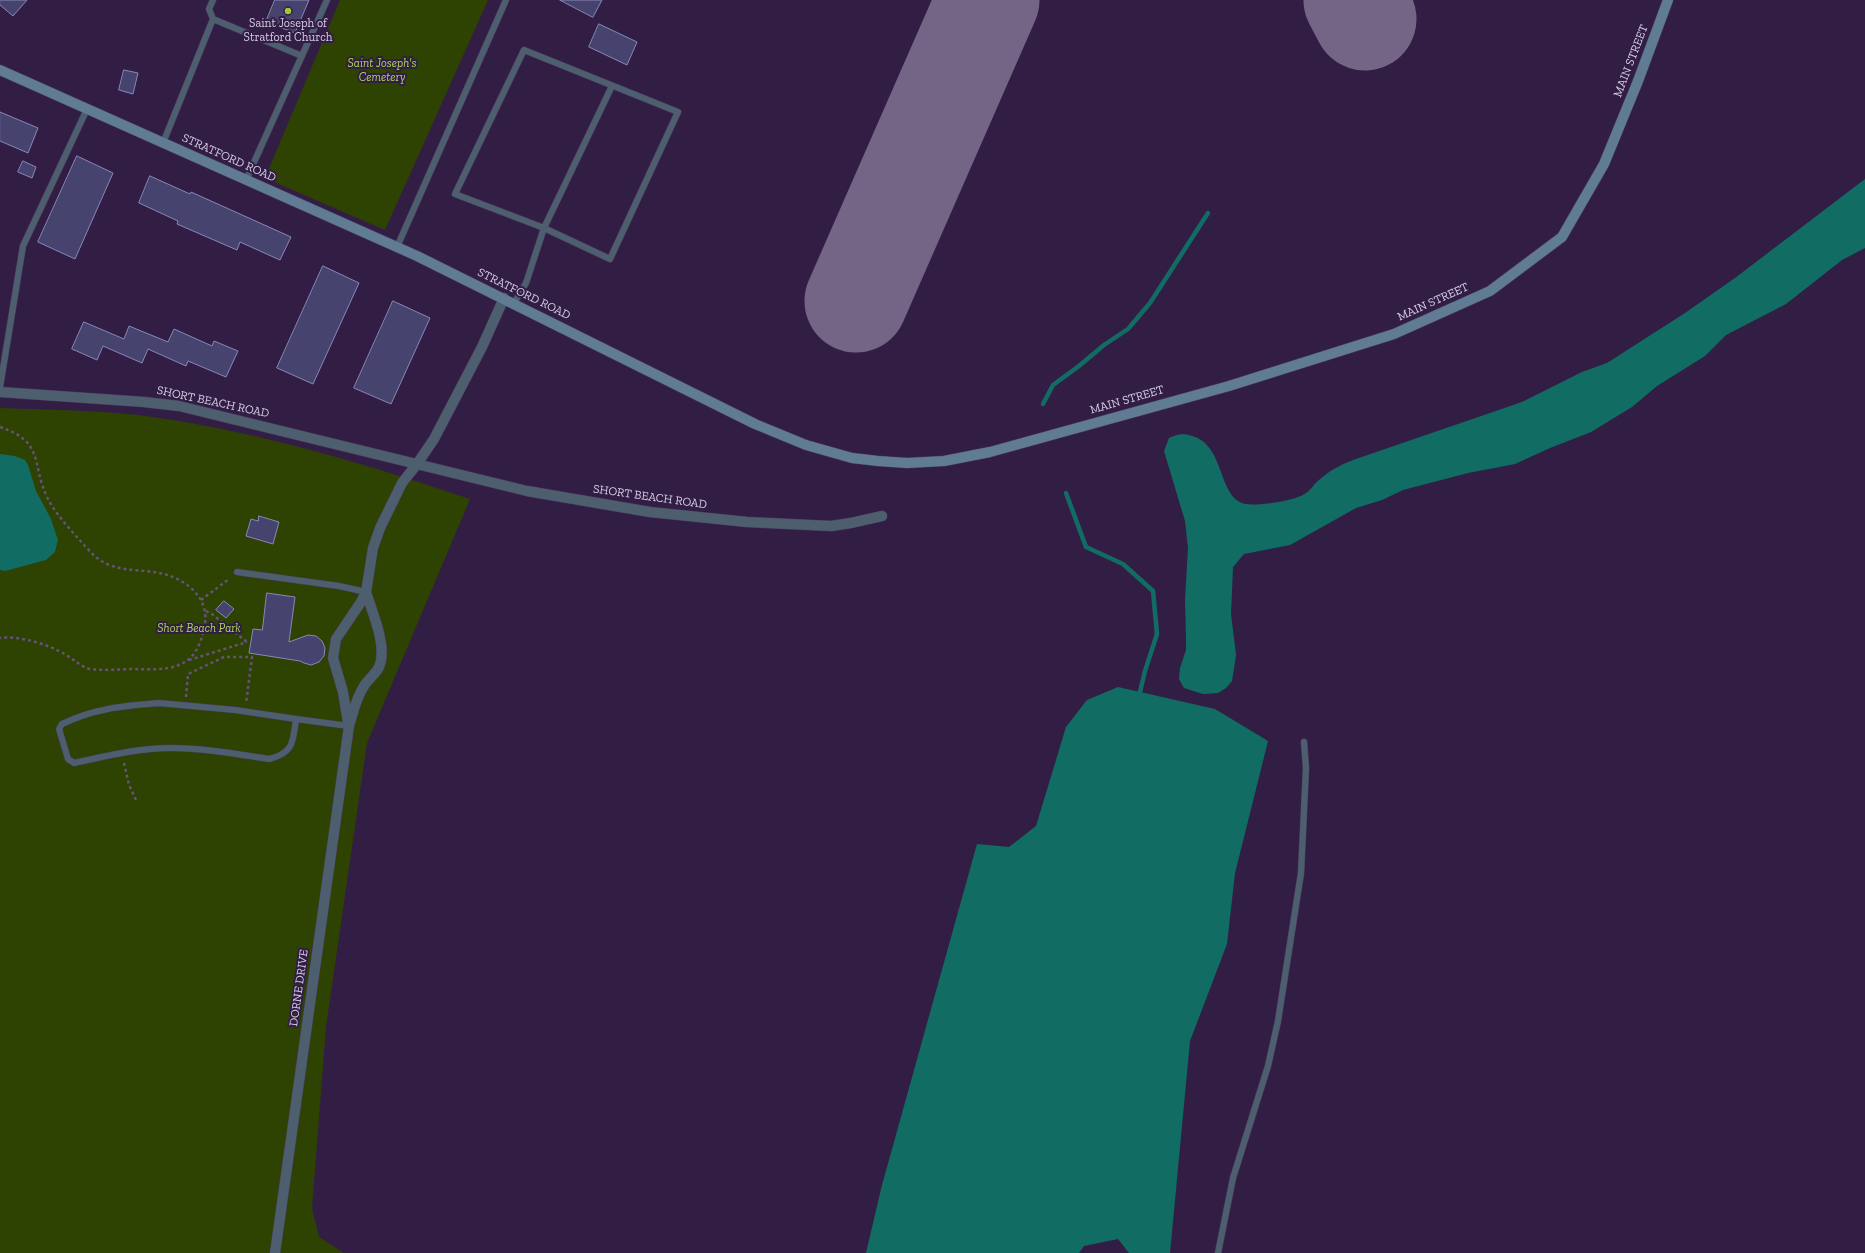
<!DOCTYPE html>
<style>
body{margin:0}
canvas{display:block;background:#321e45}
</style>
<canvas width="1865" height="1253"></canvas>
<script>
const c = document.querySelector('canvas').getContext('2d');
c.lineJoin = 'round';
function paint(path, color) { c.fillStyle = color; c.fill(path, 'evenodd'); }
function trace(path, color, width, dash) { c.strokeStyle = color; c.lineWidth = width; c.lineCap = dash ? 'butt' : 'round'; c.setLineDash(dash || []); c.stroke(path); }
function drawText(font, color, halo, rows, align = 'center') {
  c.font = font + ' "Zilla Slab",serif'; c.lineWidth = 4; c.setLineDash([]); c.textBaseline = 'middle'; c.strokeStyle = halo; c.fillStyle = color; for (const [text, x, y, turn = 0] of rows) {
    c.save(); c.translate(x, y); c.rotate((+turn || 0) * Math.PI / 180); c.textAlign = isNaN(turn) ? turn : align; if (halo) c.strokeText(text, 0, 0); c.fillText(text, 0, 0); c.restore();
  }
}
const green = new Path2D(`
 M340,0h148l-103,230 -120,-52z
 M0,408c53,2 107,2 160,10 106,16 209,47 310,81l-103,244 -41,284 -14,181 7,29 25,16h-344z`);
const water = new Path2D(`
 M1865,179v69l-23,12 -56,44 -60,31 -21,21 -48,30 -25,21 -41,25 -41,16 -35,16 -47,9 -65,17 -21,10 -26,8 -66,37 -46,9 -11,13 -2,47 5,41 -4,26 -6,7 -8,5 -15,1 -19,-6 -5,-9 1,-11 6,-18v-13l-1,-37 3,-52 -3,-27 -21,-70 5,-13c8,-4 15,-5 23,-2 34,9 25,63 54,68 13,2 50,-3 60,-11 5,-3 8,-9 13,-13 11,-10 23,-16 37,-21l166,-57 60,-30 25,-9 78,-50 50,-35z
 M0,454l15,2 10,4 3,5 8,26 15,28 7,21 -3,12 -9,8 -41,11 -5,-1z
 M1118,687l97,22 53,32 -33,132 -8,71 -37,97 -20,212h-41l-11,-14 -34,7 -5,7h-213l16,-68 95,-341 32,3 27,-21 30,-99 21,-27z`);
const stream = new Path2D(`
 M1043,404l10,-19 26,-19 25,-21 24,-16 22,-26 58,-90
 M1066,493l20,54 37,17 30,27 4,43 -12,37 -5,21`);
const runway = new Path2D(`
 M1355,0l10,19
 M856,301l132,-301`);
const building = new Path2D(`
 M0,0h27l-14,16 -13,-11z
 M275,0h34l-14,33 -29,-11z
 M560,0h42l-9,17z
 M599,24l38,18 -10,23 -38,-18z
 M124,70l14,3 -5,21 -14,-4z
 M0,112l38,16 -10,25 -28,-12z
 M77,156l36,17 -38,86 -37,-17z
 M23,161l13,6 -4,11 -14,-6z
 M150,176l40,18 1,-2 100,45 -11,23 -40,-18 -3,8 -60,-26 1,-3 -39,-18z
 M323,266l36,17 -46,101 -36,-16z
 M393,301l37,17 -39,86 -37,-16z
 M84,322l40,17 5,-13 39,16 6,-13 38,17 2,-5 24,10 -12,26 -38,-16 -2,5 -38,-17 -6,14 -39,-17 -6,14 -25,-11z
 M259,516l20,6 -6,22 -27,-8 5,-17 7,2z
 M267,593l28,4 -6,45 19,-7 8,1 6,5 3,7 -1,8 -5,6 -8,3 -7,-2 -4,-2 -51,-8 4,-24 9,1z
 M224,601l10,8 -8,9 -10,-8z`);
const path = new Path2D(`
 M0,427c45,15 31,36 47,70 9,18 24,33 37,48 7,8 14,15 23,19 28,12 56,0 84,24 12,11 17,24 13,40 -8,43 -35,42 -71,41 -14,0 -28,2 -43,0 -9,-2 -15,-9 -24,-14 -15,-10 -48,-20 -66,-17
 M201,600l28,-21
 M206,611l6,3 35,28
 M189,660l58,-18
 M186,697l2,-23 36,-17h28l-6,46
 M124,763l5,22 7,15`);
const lane = new Path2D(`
 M213,0l-4,9 4,10
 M524,50l154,62 -68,147 -66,-31 -89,-34z
 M163,143l50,-124 89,37
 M246,180l81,-180
 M397,247l109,-247
 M514,303l12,-20 18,-55 68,-142
 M0,387l23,-141 64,-137
 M237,572l102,14 27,6
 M159,703l76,7 61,9c-3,22 -2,34 -27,40 -33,-5 -66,-11 -98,-11 -33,0 -65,8 -97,15l-6,-4 -9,-30 3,-5c33,-16 62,-18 97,-21z
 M296,719l53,7
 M1218,1253l15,-75 35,-112 10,-45 23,-148 5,-105 -2,-26`);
const street = new Path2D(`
 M0,392l144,10 35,4 348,85 123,21 97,10 84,4 20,-3 31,-7
 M348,723l-5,-31 -10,-34 3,-19 25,-37 5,-10 7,-44 7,-20 22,-45 15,-19 17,-25 48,-92 22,-49
 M275,1253l74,-527c4,-13 7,-28 15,-40 4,-7 12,-12 15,-19 9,-20 -7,-55 -13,-75`);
const secondary = new Path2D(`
 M0,70l417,186 338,168 51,21 46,13 26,3 29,2 37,-2 46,-9 239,-66 165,-52 96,-43 72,-54 42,-73 34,-83 30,-81`);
const markers = [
 [288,11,4,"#9acb34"]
];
const poiNames = [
 ["Saint Joseph of",288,24],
 ["Stratford Church",288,38]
];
const streetNames = [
 ["MAIN STREET",1631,61,-69],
 ["STRATFORD ROAD",229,158,24],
 ["STRATFORD ROAD",524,294,26],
 ["MAIN STREET",1433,302,-24],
 ["MAIN STREET",1127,400,-16],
 ["SHORT BEACH ROAD",213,402,12],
 ["SHORT BEACH ROAD",650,497,8],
 ["DORNE DRIVE",299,988,-82]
];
const parkNames = [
 ["Saint Joseph's",382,64],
 ["Cemetery",382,78],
 ["Short Beach Park",199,629]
];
paint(green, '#2e4201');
paint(water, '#116c64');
trace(stream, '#116c64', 4.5);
trace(runway, '#746485', 103);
paint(building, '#46436f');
trace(building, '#8987b8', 1);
trace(lane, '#4c3a5f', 7);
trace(street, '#4c3a5f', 11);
trace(secondary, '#4c3a5f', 11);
trace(path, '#645376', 2.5, [3, 3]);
trace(lane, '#4d5e6e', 6);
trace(street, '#4d5e6e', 10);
trace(secondary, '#607c94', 10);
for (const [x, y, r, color] of markers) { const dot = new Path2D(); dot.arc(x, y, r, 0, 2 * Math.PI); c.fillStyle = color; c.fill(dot); trace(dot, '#321e45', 1.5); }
drawText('12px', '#d7cce5', '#321e45', poiNames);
drawText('12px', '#d7cce5', '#321e45', streetNames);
drawText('italic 12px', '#aad758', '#321e45', parkNames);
</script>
